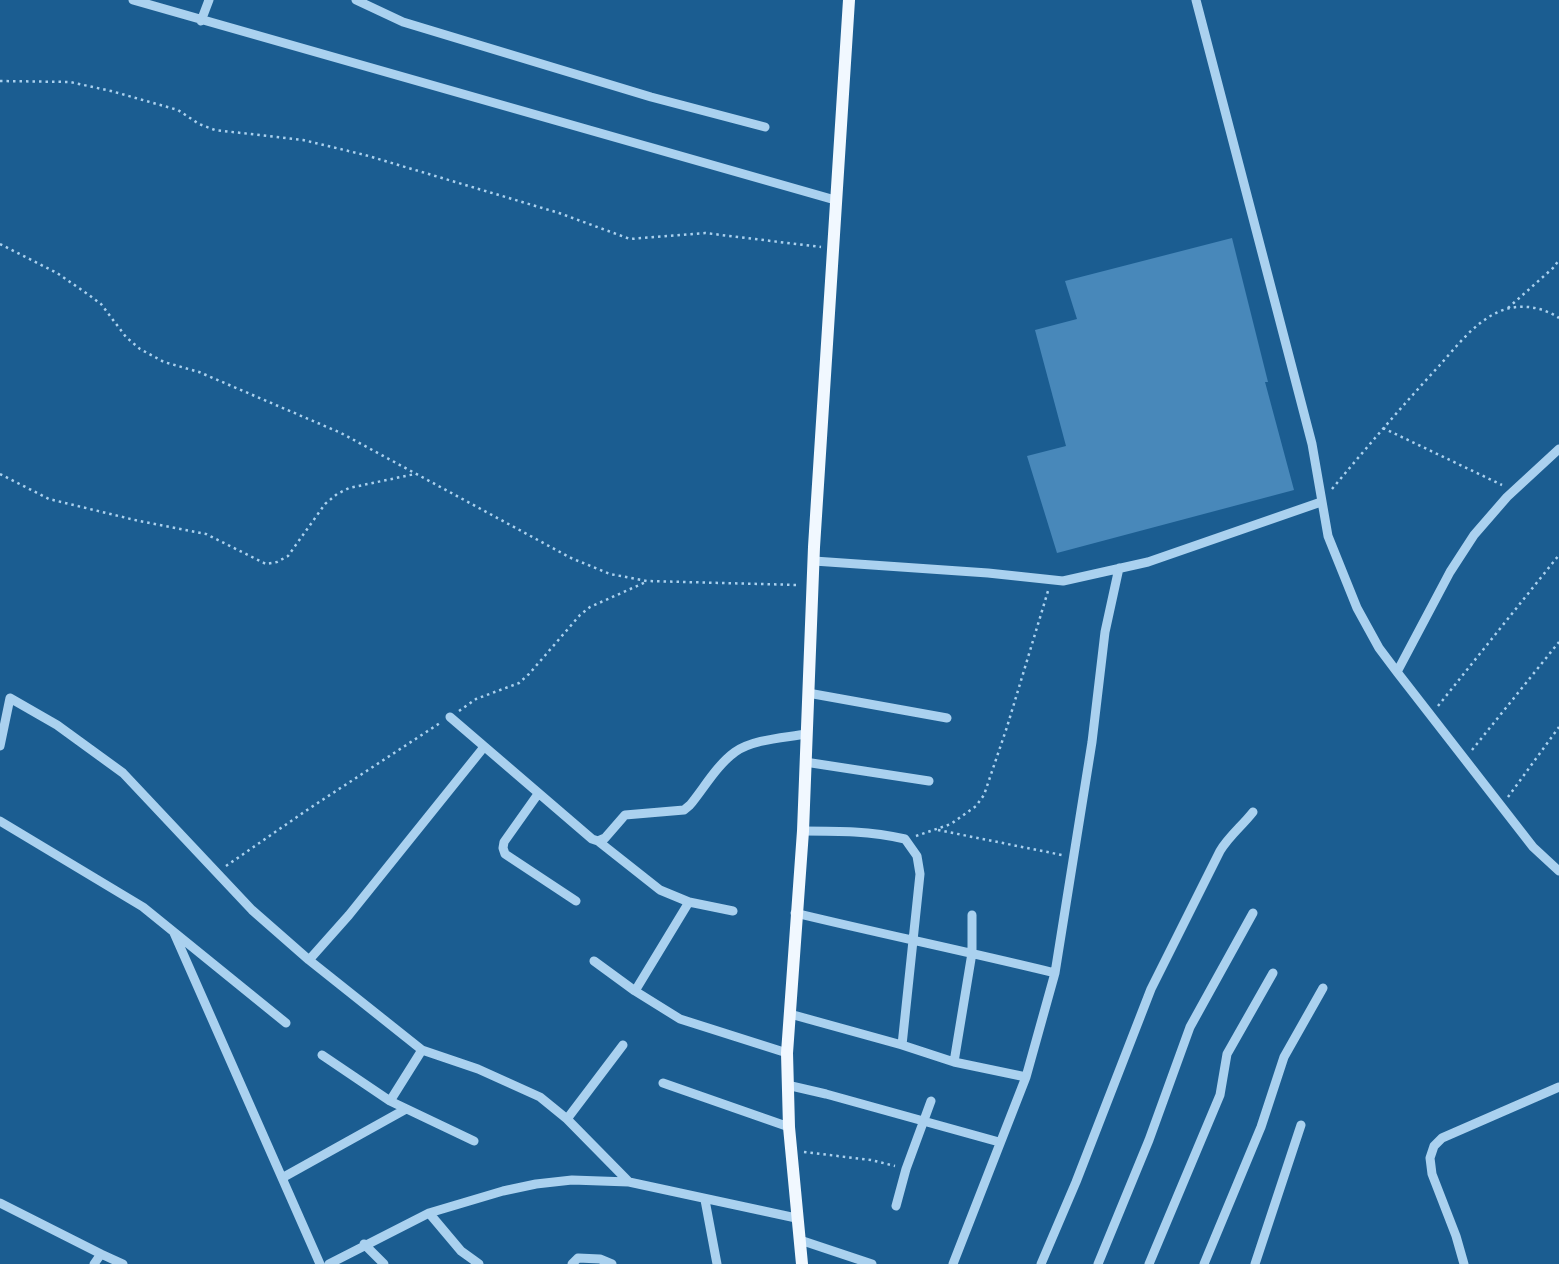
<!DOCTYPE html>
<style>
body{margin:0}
canvas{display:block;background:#1b5d91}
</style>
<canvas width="1559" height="1264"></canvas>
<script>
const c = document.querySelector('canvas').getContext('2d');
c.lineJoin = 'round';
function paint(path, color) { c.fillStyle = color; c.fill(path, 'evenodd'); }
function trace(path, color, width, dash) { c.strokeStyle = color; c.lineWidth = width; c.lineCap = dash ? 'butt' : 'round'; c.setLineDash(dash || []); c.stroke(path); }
const building = new Path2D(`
 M1232,238l36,144h-3l29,108 -237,63 -30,-97 39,-10 -31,-116 42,-11 -12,-38z`);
const path = new Path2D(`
 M0,81l70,1 41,9 67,19 21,14 16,6 88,10 62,15 194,58 71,26 75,-6 116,14
 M0,244l57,29 32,22 12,9 25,33 14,12 24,13 35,10 142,61 230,125 39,16 37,7 151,4
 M1508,308l45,-40 6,-8
 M1383,428l119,57
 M0,474l49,25 90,22 67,13 60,30 11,-2 11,-6 37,-52 12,-10 12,-6 66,-14
 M1332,489c35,-42 70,-83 107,-123 17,-19 35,-43 59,-54 20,-9 43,-6 61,6
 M1438,706l121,-151
 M459,711l17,-12 43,-16 10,-9 51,-59 10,-8 56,-25
 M1472,750l87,-108
 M1508,797l51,-70
 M938,830l124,25
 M916,836l35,-12 25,-18 8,-11 23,-68 41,-136
 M226,866l84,-58 130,-85
 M804,1152l67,8 24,6`);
const minor = new Path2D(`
 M133,0l702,200
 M356,0l47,22 248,75 114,30
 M1196,0l116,444 16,92 29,72 22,40 18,24 136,175 26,24
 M201,21l8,-21
 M814,561l174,12 75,8 85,-19 173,-60
 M1397,672l53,-100 24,-37 33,-38 52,-48
 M808,693l139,25
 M450,717l142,122 6,2 7,-3 20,-23 59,-5 6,-5c14,-17 27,-40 45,-53 19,-13 49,-14 71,-18
 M0,746l10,-48 47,27 66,48 129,137 57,50 113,90 56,19 62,28 27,22 62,63
 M805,762l124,19
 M538,794l-34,48 -1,6 2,6 71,47
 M0,821l143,86 143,116
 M803,831c36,0 67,0 102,8l12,17 3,18 -18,171
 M598,841l62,49 29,12 44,9
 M795,913c87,21 174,39 260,60
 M174,933l146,331
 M309,960l40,-45 135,-168
 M594,961l41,30 45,28 107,34
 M635,991l54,-89
 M790,1014l112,31 52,17 72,15
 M322,1055l68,46 84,40
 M954,1062l18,-109v-38
 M663,1083l126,44
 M787,1085l39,9 173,48
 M390,1101l32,-51
 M567,1119l56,-74
 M282,1178l124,-69
 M705,1200l12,64
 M0,1203l101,51
 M896,1206l10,-37 25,-68
 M429,1213l32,38 18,13
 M800,1240l72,24
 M364,1244l20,20
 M94,1264l7,-10 22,10
 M329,1264l100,-51 74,-22 33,-7 36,-4 57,2 167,36
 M572,1264l6,-6 22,1 12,5
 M953,1264l73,-187 29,-104 37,-231 13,-110 14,-64
 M1041,1264l35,-82 75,-193 69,-138c9,-15 22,-25 33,-39
 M1098,1264l51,-124 41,-113 63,-114
 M1149,1264l71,-169 7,-41 46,-81
 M1204,1264l57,-137 23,-70 39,-69
 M1255,1264l46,-139
 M1464,1264l-8,-28 -24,-62 -2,-16 4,-12 8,-8 117,-51`);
const major = new Path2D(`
 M802,1264l-13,-137 -2,-74 16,-222 11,-284 35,-547`);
paint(building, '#4888ba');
trace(path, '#aad1ef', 2.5, [2.5, 4]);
trace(minor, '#aad1ef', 9);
trace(major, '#f1f8ff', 12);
</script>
